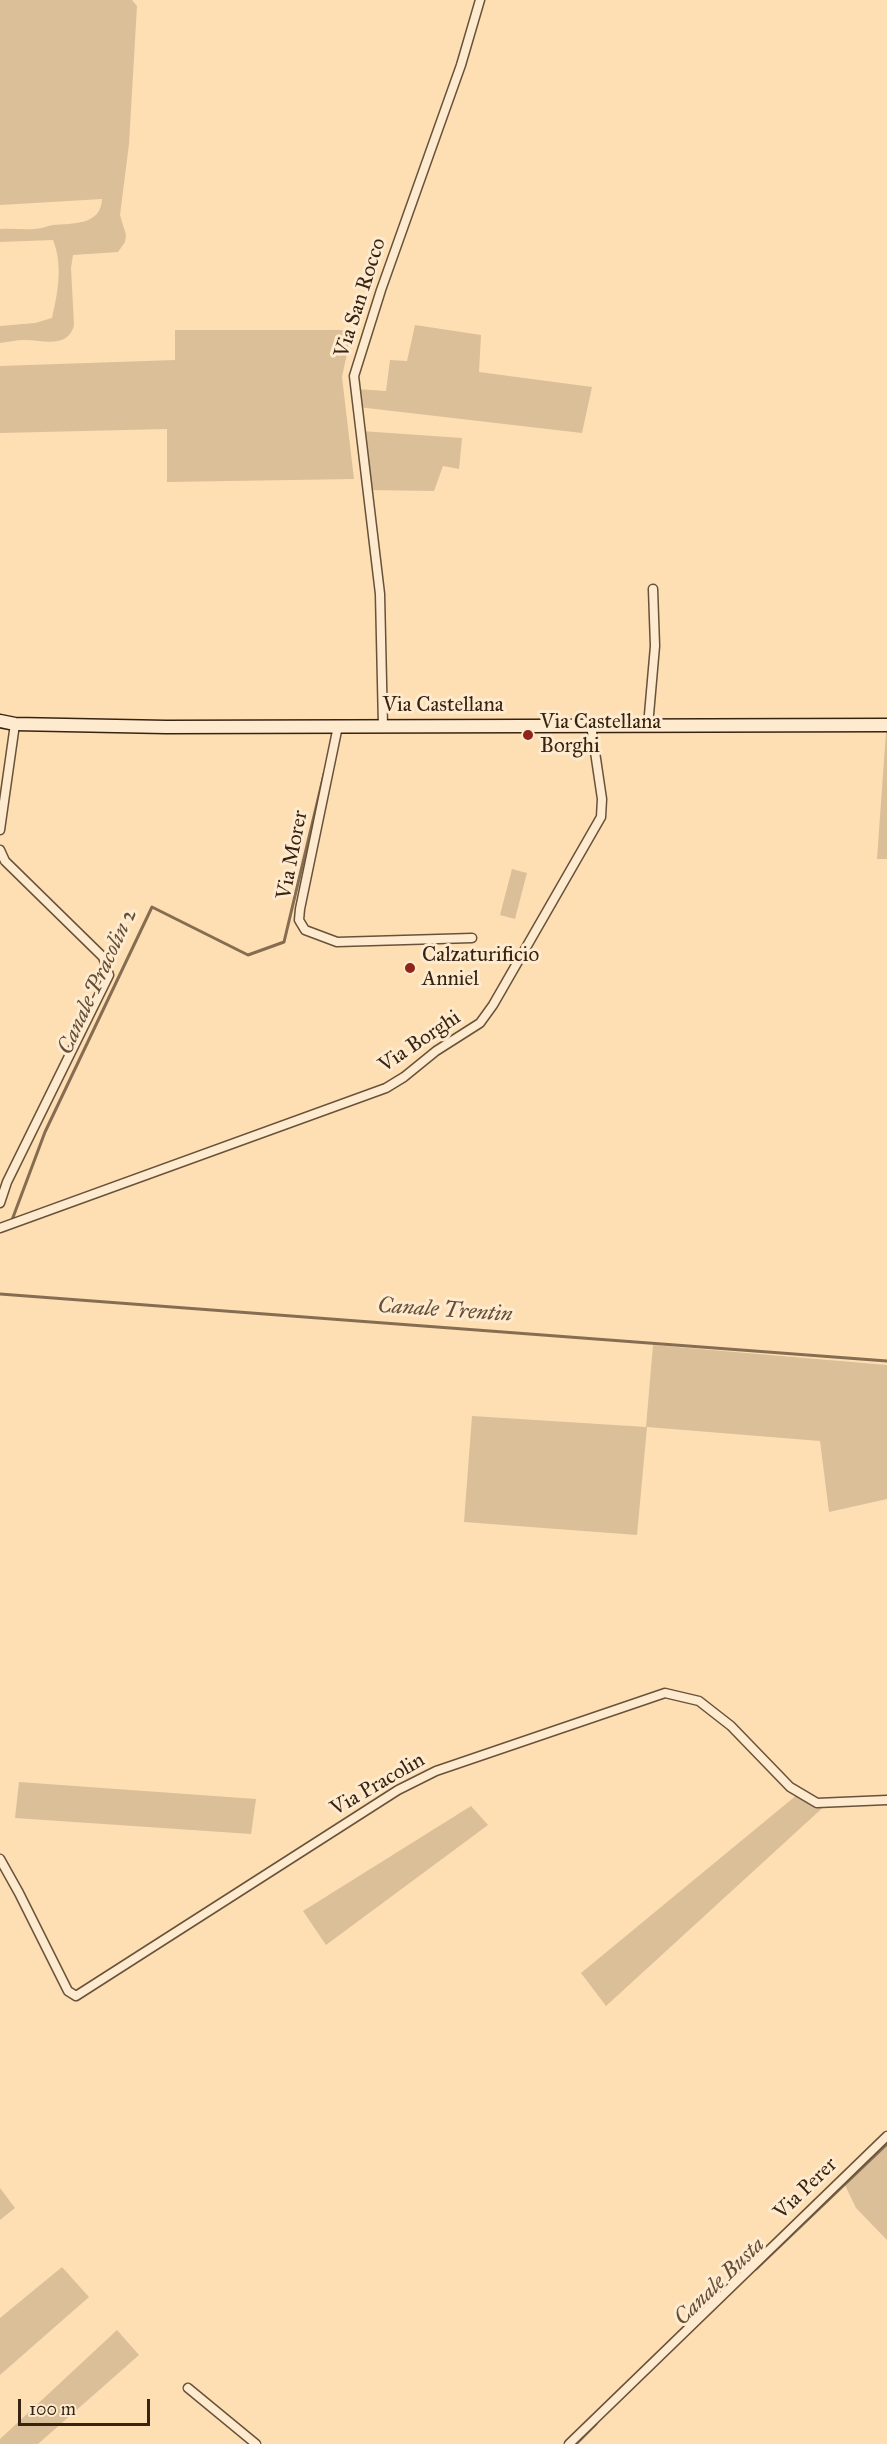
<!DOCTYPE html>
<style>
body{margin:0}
#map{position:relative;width:887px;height:2444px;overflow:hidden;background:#fddfb3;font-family:"IM FELL Great Primer",serif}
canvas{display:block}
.scale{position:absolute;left:18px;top:2399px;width:132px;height:27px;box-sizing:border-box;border:3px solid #372312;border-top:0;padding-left:8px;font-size:18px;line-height:21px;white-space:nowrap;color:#372312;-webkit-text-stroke:4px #feeace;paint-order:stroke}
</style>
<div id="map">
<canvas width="887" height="2444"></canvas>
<div class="scale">100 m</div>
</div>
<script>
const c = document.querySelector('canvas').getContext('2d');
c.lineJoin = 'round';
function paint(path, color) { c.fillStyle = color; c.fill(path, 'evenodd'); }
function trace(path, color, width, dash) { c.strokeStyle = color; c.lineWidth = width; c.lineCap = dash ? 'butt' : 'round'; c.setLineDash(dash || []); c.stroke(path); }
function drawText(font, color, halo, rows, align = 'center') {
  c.font = font + ' "IM FELL Great Primer",serif'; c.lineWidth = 6; c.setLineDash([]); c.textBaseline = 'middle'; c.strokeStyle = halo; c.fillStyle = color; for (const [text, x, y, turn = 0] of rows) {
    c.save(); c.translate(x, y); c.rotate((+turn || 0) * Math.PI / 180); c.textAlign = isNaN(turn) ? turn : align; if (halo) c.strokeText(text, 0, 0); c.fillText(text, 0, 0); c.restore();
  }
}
const green = new Path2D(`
 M0,0h132l5,6 -8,138 -9,71 6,20 -1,7 -7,10 -45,3 -2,13 3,57c-6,24 -31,15 -50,15 -8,0 -16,2 -24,3v-17l35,-3 17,-5c6,-26 11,-53 1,-78l-53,2v-13c11,-1 23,1 34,0 6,0 13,-3 19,-4 19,-2 48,1 49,-26l-102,6z
 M415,325l66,10 -2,37 113,15 -10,46 -224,-26 -2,-18 30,2 4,-31 17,1z
 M175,330h177l-10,47 12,102 -187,3v-53l-167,4v-67l175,-6z
 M361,431l101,7 -3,31 -16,-3 -9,25 -65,-1z
 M886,732h1v127h-10z
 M512,869l15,4 -12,46 -15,-4z
 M653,1345l234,20v134l-58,13 -9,-71 -173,-14 -10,108 -173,-13 8,-106 174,11z
 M19,1782l237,17 -5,35 -236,-16z
 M798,1794l9,9 22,-1 -223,204 -25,-33z
 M471,1806l17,19 -162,120 -23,-34z
 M887,2136v104l-31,-32 -14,-29z
 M0,2188l15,20 -15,12z
 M62,2267l27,30 -89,78v-57z
 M117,2330l22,25 -101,89h-38v-5z`);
const stream = new Path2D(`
 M12,1220l33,-88 107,-225 96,48 36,-13 40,-168
 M0,1294l887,67
 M756,2269l131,-125
 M576,2444l20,-20`);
const street = new Path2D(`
 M338,726l-38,183 -1,11 6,10 32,12 135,-4
 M383,726l-3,-132 -26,-218 27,-86 80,-225 19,-65
 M648,726l7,-80 -2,-57
 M0,830l15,-106
 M0,850l5,11 98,96 6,18 -102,207 -7,21
 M0,1228l386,-140 18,-11 32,-26 44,-28 13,-18 108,-188 1,-18 -11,-74
 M0,1859l19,34 49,98 8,5 322,-206 38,-19 229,-78 34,8 32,25 59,61 27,16 70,-3
 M188,2388l68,56
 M569,2444l318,-308`);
const secondary = new Path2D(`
 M0,721l15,3 151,3 721,-2`);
const markers = [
 [528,735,6,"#8f2418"],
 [410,968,6,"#8f2418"]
];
const streetNames = [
 ["Via San Rocco",361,298,-72],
 ["Via Castellana",443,706],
 ["Via Morer",293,855,-79],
 ["Via Borghi",420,1042,-34],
 ["Via Pracolin",378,1785,-30],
 ["Via Perer",806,2189,-44]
];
const poiNames = [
 ["Via Castellana",540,723],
 ["Borghi",540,747],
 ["Calzaturificio",422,956],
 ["Anniel",422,980]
];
const waterNames = [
 ["Canale Pracolin 2",98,982,-65],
 ["Canale Trentin",445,1311,4],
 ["Canale Busta",720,2282,-44]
];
paint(green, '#dbbf98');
trace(stream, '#866d52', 3);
trace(street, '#68523a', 11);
trace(secondary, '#372312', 15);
trace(street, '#feeace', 8);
trace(secondary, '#feeace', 12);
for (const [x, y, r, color] of markers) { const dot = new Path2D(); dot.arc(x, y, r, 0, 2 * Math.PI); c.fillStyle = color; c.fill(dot); trace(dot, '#feeace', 2); }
drawText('21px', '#372312', '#feeace', streetNames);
drawText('21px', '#372312', '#feeace', poiNames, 'left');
drawText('italic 22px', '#654e37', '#feeace', waterNames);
</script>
